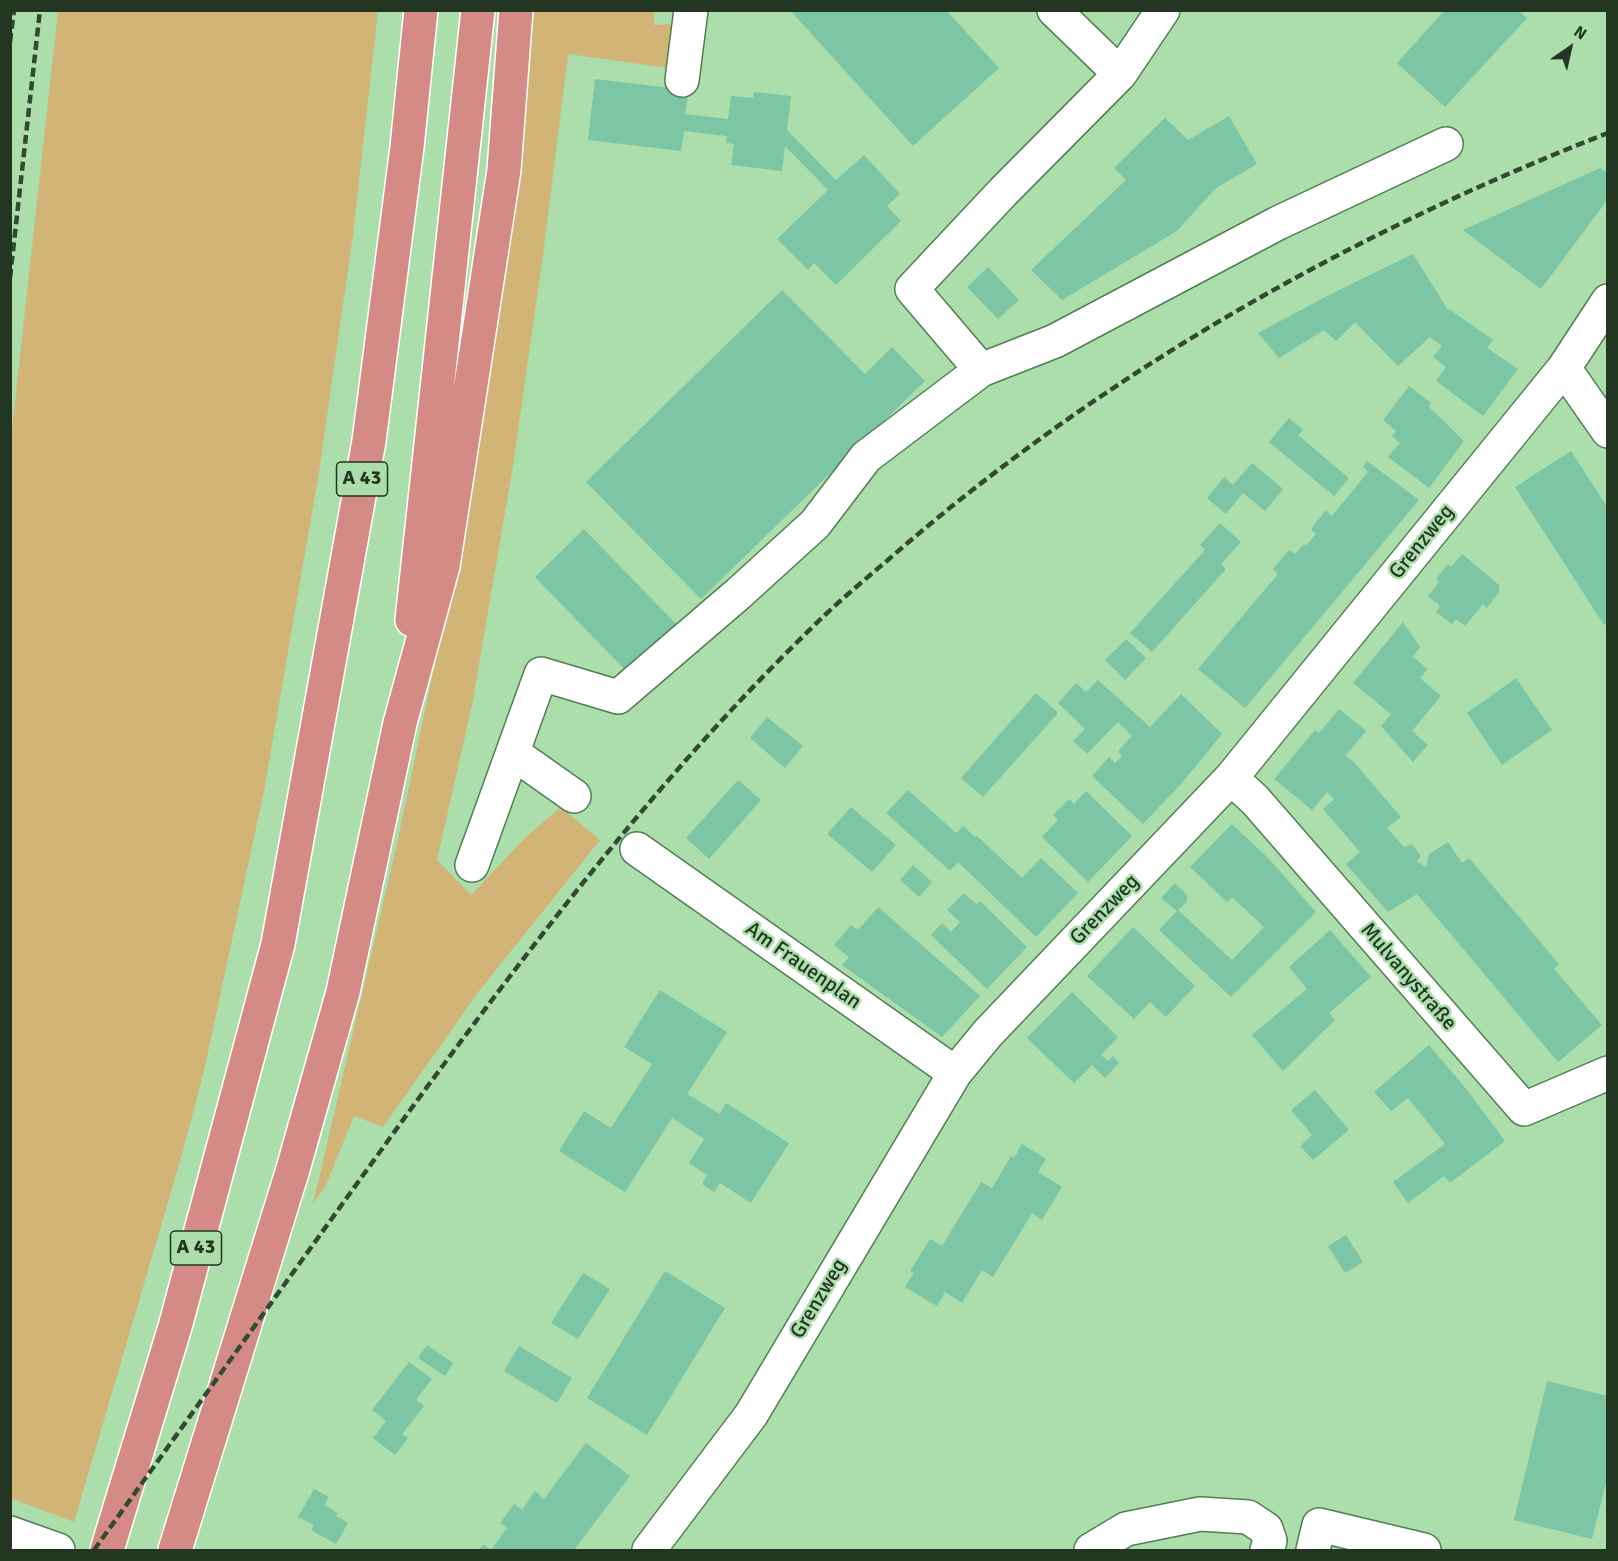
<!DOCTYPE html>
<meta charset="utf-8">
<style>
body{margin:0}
#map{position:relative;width:1618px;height:1561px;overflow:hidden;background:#abdeab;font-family:Signika,sans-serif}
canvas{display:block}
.frame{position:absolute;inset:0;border:12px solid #223622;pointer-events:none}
.north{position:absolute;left:1540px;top:18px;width:60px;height:60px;-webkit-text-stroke:4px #abdeab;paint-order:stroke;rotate:34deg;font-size:16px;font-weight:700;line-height:24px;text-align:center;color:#223622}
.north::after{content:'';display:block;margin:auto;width:21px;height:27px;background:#223622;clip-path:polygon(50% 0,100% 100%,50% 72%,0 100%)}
</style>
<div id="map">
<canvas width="1618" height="1561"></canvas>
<div class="frame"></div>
<div class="north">N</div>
</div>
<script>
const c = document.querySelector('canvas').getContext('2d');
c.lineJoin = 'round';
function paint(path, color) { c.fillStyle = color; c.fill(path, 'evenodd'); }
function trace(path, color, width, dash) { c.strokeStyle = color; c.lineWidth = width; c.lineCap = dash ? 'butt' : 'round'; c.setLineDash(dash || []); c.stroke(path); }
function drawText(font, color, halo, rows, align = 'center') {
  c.font = font + ' Signika,sans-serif'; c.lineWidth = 5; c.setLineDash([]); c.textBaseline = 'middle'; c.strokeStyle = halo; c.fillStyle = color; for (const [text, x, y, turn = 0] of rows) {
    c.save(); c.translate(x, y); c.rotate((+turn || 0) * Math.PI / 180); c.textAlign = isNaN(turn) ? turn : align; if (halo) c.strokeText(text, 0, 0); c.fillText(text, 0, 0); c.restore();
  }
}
const green = new Path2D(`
 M58,11h320l-25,224 -34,237 -55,319 -60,280 -23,87 -107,364 -64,-24v-1051z
 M528,11h126v14l26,-1 -4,45 -108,-15 -26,208 -29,204 -41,239 -35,155 34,35 55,-58 35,-30 39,33 -121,151 -96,136 -29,-11 -29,71 -12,17 85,-365 51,-243z`);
const building = new Path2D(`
 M790,10h156l53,58 -86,78z
 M1445,10h73l9,8 -82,89 -48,-44z
 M595,79l94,11 -4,24 43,5 3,-23 22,2 1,-6 37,4 -4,34 49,50 28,-25 36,39 -13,12 14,15 -65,64 -22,-22 -6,7 -31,-31 51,-49 -43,-44 -3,25 -51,-6 3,-21 -8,-1 1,-7 -43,-5 -3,20 -93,-11z
 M1229,116l28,48 -41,24 -39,43 -115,69 -31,-30 95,-90 -12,-12 51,-50 23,22z
 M1600,168l8,5v26l-67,90 -78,-59z
 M1413,254l35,56 1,-1 44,31 -6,8 31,21 -35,47 -47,-35 10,-14 -13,-10 9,-11 -12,-9 -32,29 -43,-44 -19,19 -12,-11 -45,28 -21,-25 71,-38z
 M988,267l31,33 -21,19 -31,-32z
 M782,290l83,84 27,-27 33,34 -224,218 -115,-117z
 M1409,386l22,17 -2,4 35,34 -35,47 -41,-31 12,-14 -8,-7 4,-5 -13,-11z
 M1289,418l14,12 -5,5 51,43 -15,18 -65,-54z
 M1571,451l37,57v115l-4,2 -89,-138z
 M1367,461l52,39 -174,208 -47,-39 80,-95 -5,-5 16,-19 6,4 9,-10 2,2 10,-12 -5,-5 15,-19 6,6 36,-44 -5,-5z
 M1252,463l31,26 -18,22 -22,-18 -17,21 -19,-16 17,-21 9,8z
 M1220,523l21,19 -20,22 5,5 -74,83 -22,-19 75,-83 -5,-5z
 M584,529l92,95 -49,48 -92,-95z
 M1462,554l37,31v7l-12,16 -4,-4 -18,22 -9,-7 -4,5 -16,-12 4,-6 -12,-10 11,-14 -3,-3 12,-15 3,3z
 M1403,622l17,25 -7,10 15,12 -8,9 21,18 -29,35 16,14 -15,17 -32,-36 10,-12 -38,-31z
 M1126,639l20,19 -21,22 -20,-20z
 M1516,678l36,52 -50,35 -35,-52z
 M1098,680l52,47 31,-33 41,40 -40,49 -39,41 -51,-48 17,-19 6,6 7,-7 -4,-5 14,-15 -14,-14 -31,32 -14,-13 12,-12 -27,-26 18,-20 10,9z
 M1036,693l22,20 -75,84 -22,-19z
 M1339,709l27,22 -21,25 8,5 48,56 -14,11 17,19 8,-3 8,11v3l-4,3 10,6 3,-13 19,-12 14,21 7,-5 90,106 -5,5 48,56 -44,37 -141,-168 -29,18 -42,-48 14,-12 -37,-43 11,-10 -7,-7 -15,18 -38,-31 41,-49 4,3z
 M767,717l36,29 -18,22 -35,-30z
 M738,780l23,20 -52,59 -23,-21z
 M908,790l48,43 7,-7 12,11 2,-1 45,42 19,-20 37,35 -42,44 -78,-75 -7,8 -3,-1 -62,-56z
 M1086,791l46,45 -44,46 -46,-45 16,-17 -5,-5 16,-16 5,5z
 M851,807l45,38 -24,27 -45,-38z
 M1232,824l37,35 47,53 -85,85 -72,-67 18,-19 -16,-13 14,-15 12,12v7l-9,8 54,50 32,-33 -32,-30 -5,5 -37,-35z
 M913,865l19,17 -13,15 -19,-17z
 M964,893l12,11 4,-3 47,46 -40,42 -56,-54 11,-12 9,9 9,-10 -13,-12z
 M878,907l102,89 -38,41 -100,-72 7,-8 -15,-12 17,-20 7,5z
 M1133,927l62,59 -29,31 -16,-15 -16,17 -47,-43z
 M1330,930l41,47 -42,36 6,7 -52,51 -31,-36 55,-46 -18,-22z
 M660,990l67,42 -40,62 33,20 6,-11 63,40 -38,60 -31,-20 -6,9 -12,-8 5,-9 -18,-12 15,-24 -32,-21 -47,74 -66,-41 25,-40 27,17 41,-64 -28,-17z
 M1072,992l46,45 -17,18 7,6 5,-5 6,7 -14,15 -13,-13 -18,18 -47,-45z
 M1429,1045l38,45 38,51 -55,42 -6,-7 -36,27 -15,-21 52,-38 -37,-46 -17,13 -17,-19z
 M1315,1090l34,40 -36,30 -13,-14 12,-11 -21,-25z
 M1022,1144l24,15 -8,13 24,15 -20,33 -10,-7 -39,64 -11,-7 -20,33 -17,-11 -8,14 -32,-19 9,-14 -4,-2 20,-32 12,7 39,-64 11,6 19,-32 3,2z
 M1346,1235l17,27 -18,11 -17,-27z
 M665,1271l60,37 -78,127 -60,-37z
 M583,1273l27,16 -32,50 -27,-16z
 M427,1345l26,18 -8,13 -27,-18z
 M519,1346l53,32 -15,25 -53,-32z
 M409,1362l23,17 -16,21 8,6 -22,28 6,4 -13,17 -22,-17 13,-17 -14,-11z
 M1547,1381l61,15v79l-16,64 -78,-19z
 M586,1443l44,33 -56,74h-95l4,-6 8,6 16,-22 -7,-5 14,-19 8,6 13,-19 9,8z
 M314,1489l15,8 -5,8 14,8 -2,3 12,7 -12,21 -25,-14 3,-5 -16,-8z`);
const minor = new Path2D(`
 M1054,10l66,64
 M1163,10l-43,64 -117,118 -91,97 69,81 74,-29 223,-118 168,-79
 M682,80l9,-70
 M1564,368l44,63
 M513,753l61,43
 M1231,778l24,22 269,309 84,-36
 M637,849l318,224
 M472,865l69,-191 77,23 120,-103 77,-70 51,-67 115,-87
 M10,1533l48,17
 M649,1550l102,-135 204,-342 33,-40 243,-255 333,-410 44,-67
 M1091,1550l35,-21 74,-15 48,3 18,12 4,12 -3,9
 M1313,1550l6,-25 105,25`);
const highway = new Path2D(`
 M412,620l66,-610
 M107,1550l68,-223 103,-383 91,-503 38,-294 14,-137
 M175,1550l118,-381 50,-177 57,-269 43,-157 61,-396 12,-160`);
const rail = new Path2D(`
 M10,42l4,-32
 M10,278l30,-268
 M94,1550c107,-149 214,-299 322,-448 126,-171 255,-340 409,-487 21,-20 43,-38 64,-56 211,-184 459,-325 719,-426`);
const shields = [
 [362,479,51],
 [196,1248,51]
];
const shieldNames = [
 ["A 43",362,479],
 ["A 43",196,1248]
];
const streetNames = [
 ["Grenzweg",1422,542,-51],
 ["Grenzweg",1105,910,-46],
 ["Am Frauenplan",803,966,35],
 ["Mulvanystraße",1408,977,49],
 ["Grenzweg",819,1299,-59]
];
paint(green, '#d2b476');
paint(building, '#7cc5a5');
trace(minor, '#507f51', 36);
trace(highway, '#fff', 36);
trace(minor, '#fff', 33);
trace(highway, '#d58b85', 33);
trace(rail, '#324932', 4.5, [9, 4.5]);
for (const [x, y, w] of shields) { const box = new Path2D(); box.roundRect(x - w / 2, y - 17, w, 34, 4.5); c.fillStyle = '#abdeab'; c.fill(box); trace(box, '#223622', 1.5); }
drawText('bold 20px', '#223622', null, shieldNames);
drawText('21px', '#223622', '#abdeab', streetNames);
</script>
